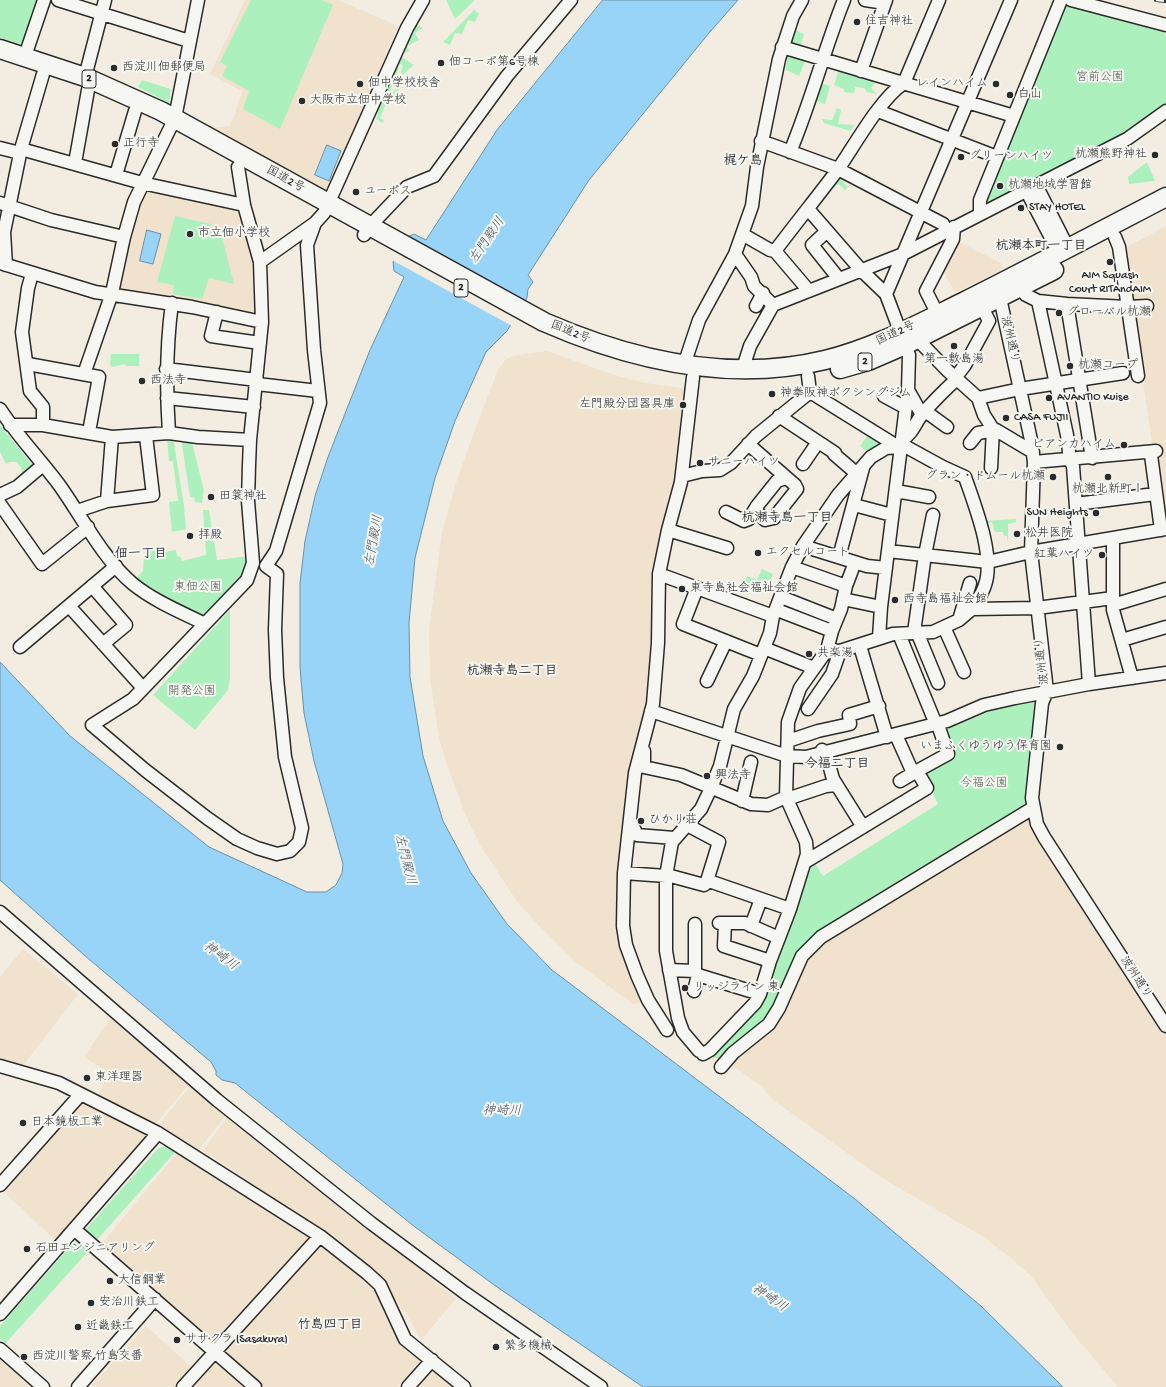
<!DOCTYPE html>
<meta charset="utf-8">
<style>
body{margin:0}
canvas{display:block;background:#f3ede1}
</style>
<canvas width="1166" height="1387"></canvas>
<script>
const c = document.querySelector('canvas').getContext('2d');
c.lineJoin = 'round';
function paint(path, color) { c.fillStyle = color; c.fill(path, 'evenodd'); }
function trace(path, color, width, dash) { c.strokeStyle = color; c.lineWidth = width; c.lineCap = dash ? 'butt' : 'round'; c.setLineDash(dash || []); c.stroke(path); }
function drawText(font, color, halo, rows, align = 'center') {
  c.font = font + ' "Gochi Hand","Klee One",sans-serif'; c.lineWidth = 4; c.setLineDash([]); c.textBaseline = 'middle'; c.strokeStyle = halo; c.fillStyle = color; for (const [text, x, y, turn = 0] of rows) {
    c.save(); c.translate(x, y); c.rotate((+turn || 0) * Math.PI / 180); c.textAlign = isNaN(turn) ? turn : align; if (halo) c.strokeText(text, 0, 0); c.fillText(text, 0, 0); c.restore();
  }
}
const built = new Path2D(`
 M245,0h93l60,26 -70,165 -116,-63 17,-2 6,-12 7,-23 -32,-17z
 M142,188l98,21 17,49 3,59 -143,-24 -2,-4z
 M1166,226v297l-2,-1 -41,-273z
 M957,241l44,22 3,5 -49,25 -13,-25z
 M547,351l67,24 32,8 41,6 -35,298 -32,231 23,84 -10,2 -60,-44 -32,-32 -25,-28 -36,-55 -15,-31 -19,-52 -7,-24 -9,-60 -1,-49 13,-97 15,-52 17,-48 24,-62 8,-11 7,-3z
 M1025,818l6,2 3,13 132,204v350h-48l-45,-53 -42,-58 -20,-18 -29,-22 -100,-58 -109,-78 -13,-15 -30,-21 77,-108 14,-13z
 M23,949l55,45 -56,73 -15,-3 -7,-5v-82z
 M110,1018l79,66 -36,43 -56,-28 11,-27 -24,-15z
 M191,1085l36,29 -31,39 -39,-26z
 M81,1103l63,30 1,4 -90,103 -51,-48z
 M229,1115l227,184 -35,41 -15,-27 -34,-40 -142,-105 -27,-17z
 M180,1149l135,89 -96,109 -118,-102z
 M320,1243l49,36 38,53 22,19 -32,36h-133l-40,-34z
 M146,1326l48,43 -17,18h-83l-2,-2z
 M432,1355l41,32h-68z
 M0,1360l31,27h-31z
 M214,1361l29,26h-51z`);
const green = new Path2D(`
 M0,0h40l-16,45 -24,-7z
 M251,0h71l11,5 -53,124 -37,-20 6,-18 -27,-15 5,-10 -7,-4z
 M446,0h29l-20,19z
 M1068,3l94,25 4,8v71l-44,30 -134,68 -4,-6 79,-193z
 M476,8l-1,3 4,2 -4,9 -7,-2 -6,14 -7,-1 -5,12 -7,-3z
 M417,25l6,3 -8,5 4,7 -12,6 2,5 -4,2 -2,-2z
 M793,29l11,5 -5,15 -7,-2 -2,-5z
 M787,55l16,1 13,6 -11,-1 -6,15 -13,-6z
 M400,56l14,9 -12,10 -1,-3 2,-6 -2,-2 -2,1 -2,9 4,3 -8,8 -4,8 -6,2z
 M839,69l39,11 -7,8 6,6 -10,-2 -3,-4 -9,-1 -1,6 -10,-1v-3l-10,-4z
 M142,80l29,9 -2,14 -31,-16z
 M821,83l9,3 -5,18 -9,-3 3,-10 -2,-2z
 M401,85l-7,14h-6l-8,19 4,2 -1,3 -7,-4 2,-4 -1,-3 5,-11z
 M837,108l4,2 -3,14 17,1 -5,6 -26,-8 -2,-4 10,1z
 M1147,162l8,19 -26,3 -1,-7z
 M839,174l8,3 -4,5 5,5 -3,3 -7,-6 -9,8 -4,-2z
 M175,216l36,8v4l10,5 13,51 -25,-6 -7,21 -29,-5 1,-9 -17,-3z
 M111,354h28v12h-13l-1,-2 -13,3 -2,-3z
 M0,425l34,42 -18,15 6,-8 -1,-7 -5,-5h-6l-4,2 -6,-12z
 M870,432l12,8v5l-13,8 -9,-7z
 M167,437h6l11,69 2,23 -14,3 -3,-30 9,-1 -5,-40h-4z
 M182,438l9,1 13,51 -2,13 -8,-1 1,-4 -5,-1 -8,-52z
 M203,510h6l8,50 33,-4 -6,19 -38,42h-5l-40,-19 -26,-19 8,-8 1,-17 14,-8 6,6 12,-2 1,6 4,1 1,4 24,-6z
 M1016,519v3l-8,2v20l-1,-8h-3l-1,-4h-8l-3,-10 -8,2 -3,-3z
 M762,569l11,5 -4,10 -6,-3 -2,3h-2l-3,7 -13,-6 4,-9 10,4z
 M230,610v69l-2,11 -33,40 -42,-35z
 M1035,701l2,5 -10,76 -1,22 -4,6 -201,123 -54,86 -47,39h-7v-6l37,-40 59,-150 4,-2 10,16 115,-72 -15,-30 29,-18 -8,-22 5,-6 47,-19z
 M167,1146l10,4 -81,91 -9,-8 -1,-4 66,-74 7,-7z
 M76,1240l15,8 -86,96 -5,-6v-12z`);
const water = new Path2D(`
 M603,0h135l-29,33 -120,147 -61,95 5,7 -5,7 -1,9 -20,33 -21,21 -31,69 -20,57 -20,80 -6,65 1,54 13,79 20,65 28,52 36,51 45,46 303,229 127,108 81,80h-420l-146,-100 -82,-60 -180,-144 -13,-3 -6,-5v-4l-5,-9 -127,-107 -84,-75v-218l70,74 139,111 98,45h19l10,-7 6,-12 1,-9 -29,-103 -10,-48 -4,-45v-85l5,-42 10,-45 13,-39 42,-107 34,-73 -10,-6 -1,-9 14,-25 7,-3 12,6 71,-110z
 M327,145l14,6 -12,30 -14,-6z
 M147,230l14,4 -8,30 -13,-3z`);
const pier = new Path2D(`
 M405,237l121,66 -14,23 -120,-66z`);
const minor = new Path2D(`
 M58,0l131,41
 M865,0l20,3
 M1071,0l95,25
 M782,47l232,69
 M25,56l19,-56
 M861,71l25,-71
 M85,77l20,-77
 M878,111l119,46
 M761,141l77,28 105,55 4,6
 M0,148l20,5
 M21,149l121,34 102,22
 M790,152c21,-50 34,-102 54,-152
 M75,163l13,-73
 M238,167l6,38 16,57 2,60 -12,118 -1,25 -1,36 5,62 -6,17 -114,119 -41,26 53,45 62,48 30,21 20,9 20,6 13,-3 9,-9 3,-14 -17,-71 -8,-79 -2,-48 2,-56 -11,-8 10,-15 44,-148 -6,-53 -7,-105 8,-22
 M116,175l19,-64
 M1036,185l32,63
 M1026,190l33,63
 M0,203l51,17 73,17
 M808,209l53,61 25,24
 M980,213v-13l81,-200
 M827,231l-15,14 27,34
 M742,234l28,16 5,1 34,40
 M364,235l6,-9 37,-39 27,-11 73,-100 64,-76
 M1115,237l4,10 19,129
 M775,251c21,-28 43,-55 64,-83 17,-25 41,-69 65,-85l35,-83
 M735,254l16,23 3,9 19,19
 M260,262l55,-39 9,-10 83,-185 16,-28
 M0,263l95,29 97,15 70,15
 M6,265l-2,-33 17,-83 22,-75
 M32,274l-4,14 -6,44 8,59 13,16v18
 M1020,288l6,7 12,6 29,3 61,3 19,-1
 M996,291l4,7 31,142 3,22 -3,90 16,139 -5,12 -10,95 5,26 7,13 122,189
 M1038,301l29,134 3,25 3,6 16,218
 M1067,304l25,154
 M756,306l7,-13
 M217,312l-6,24 49,7
 M938,315l-12,-24 27,-52 1,-12
 M917,339l31,32 30,27 42,-9 103,-16
 M28,364l71,13 -10,55
 M684,365l15,-45 36,-66 17,-48 5,-39 22,-108 14,-43 9,-16
 M743,368l7,-22 23,-41 130,-51 224,-115 39,-28
 M166,369l91,11
 M84,374l28,-81 12,-56 10,-35 41,-84 23,-118
 M808,376l2,16 87,54
 M955,378l10,-13 24,-44 -3,-6
 M257,384l61,7
 M908,390l14,25
 M884,396l22,12
 M167,398l87,9
 M978,398l6,17 9,14 -2,39
 M0,409c18,28 41,51 60,77 22,31 43,73 73,98 21,17 48,28 72,40
 M925,411l22,16
 M779,416l56,37 -1,1 22,19
 M10,425h33l69,12 57,-4 29,4 52,3
 M169,433c-3,-44 -3,-86 3,-130
 M902,440c11,-7 13,-17 21,-27 11,-12 21,-23 34,-34
 M970,443l8,-10 18,-3 37,22
 M748,444l47,41 2,4 -23,29 -9,2 -8,-8v-6l20,-25 9,-3
 M901,444l42,23 22,10c10,29 30,79 20,108 -2,8 -9,17 -13,24
 M1151,455l10,75
 M1034,462l122,-11
 M803,464l15,-22
 M682,476l20,-5 18,-1 11,-7 25,-27 54,-44
 M896,491l33,6
 M0,495l17,-8 26,-22
 M107,501l5,-64
 M0,504l42,60 46,-37
 M1076,504l79,-10
 M854,505l38,10
 M77,511l30,-10 46,-6 -7,-59
 M726,512l18,9 5,-2 8,-13
 M668,530l59,18
 M1113,539v71l19,68
 M803,546l64,20 19,2
 M888,551l100,11 43,-10 135,-23
 M839,557l24,-89
 M792,567l54,19 -5,23 -9,22
 M659,574l114,42
 M92,586l34,39 -23,19
 M846,586l9,-24
 M697,588l-14,36 78,31
 M781,597l56,22
 M843,599l38,8
 M1113,605l53,-16
 M69,606l74,82
 M777,610l55,21 -5,19 13,1 53,-17 40,-2 26,-12 13,-11 65,-1 76,-10
 M959,620l11,-37
 M944,627l20,45
 M914,632l11,-77 8,-40
 M917,632l21,51
 M899,634l36,88
 M879,638l2,-31 27,-217 1,-35 -23,-61 125,-294
 M1122,640l44,-13
 M860,646l27,91
 M20,647l96,-81
 M764,648l50,20
 M707,681l19,-40
 M808,709l24,-35 8,-23
 M651,711l136,45 19,1 141,-36 37,-16 31,-7 74,-14 77,-11
 M896,735l17,38
 M788,741l30,-10 32,-7 -1,-9 30,-9
 M822,750l5,7 6,22 30,48
 M644,751v16l37,8 70,29 17,1 18,-8
 M900,781l17,-10
 M787,799l39,-13 10,-1
 M742,801l9,-39
 M630,820l7,15 37,3
 M687,825l32,17 -12,39
 M805,862l122,-74 -10,-17 31,-17 -11,-32
 M624,873l42,3
 M667,875l37,10 5,-4 81,28
 M0,912l217,188 154,123 94,70 136,94
 M719,923h26l34,15
 M725,923l-1,23 46,15
 M695,924v47
 M751,926l10,-27
 M669,970l26,1 3,4 62,19
 M694,991l4,-16
 M667,1030l-19,-30 -11,-25 -11,-30 -3,-19 1,-53 11,-100 18,-69 5,-61 1,-69 9,-44 13,-48 12,-105
 M699,1051l-16,-19 -5,-14 -12,-67v-75l6,-34 29,-33 10,-21 9,-22 14,-57 19,-33 17,-43 3,-17 19,-49 11,-21 35,-51 33,-38 15,-9 15,-1
 M703,1054l7,-4 45,-47 5,-9 10,-33 20,-52 17,-55 -1,-12 -20,-45 2,-75 12,-34 27,-38
 M0,1066l59,17 99,50 162,103 47,37 13,12 25,54 59,48
 M721,1067l12,-14 36,-29 10,-16 23,-52 19,-19 212,-129
 M0,1185l80,-90
 M74,1229l181,158
 M0,1314l158,-181
 M0,1349l43,38
 M78,1387l77,-88
 M183,1387l137,-151
 M408,1387l24,-27`);
const highway = new Path2D(`
 M0,49l85,28 76,34 383,211c87,38 186,61 281,38 49,-12 93,-36 138,-58 68,-34 136,-70 203,-105
 M840,369l28,-8 37,-16 149,-75`);
const rail = new Path2D(`
 M1156,0l10,1`);
const markers = [
 [857,22,4,"#2b2b2b"],
 [441,63,4,"#2b2b2b"],
 [114,68,4,"#2b2b2b"],
 [360,84,4,"#2b2b2b"],
 [996,84,4,"#2b2b2b"],
 [1010,95,4,"#2b2b2b"],
 [302,101,4,"#2b2b2b"],
 [115,144,4,"#2b2b2b"],
 [1155,155,4,"#2b2b2b"],
 [961,157,4,"#2b2b2b"],
 [1000,186,4,"#2b2b2b"],
 [356,192,4,"#2b2b2b"],
 [1021,208,4,"#2b2b2b"],
 [190,234,4,"#2b2b2b"],
 [1110,262,4,"#2b2b2b"],
 [1059,313,4,"#2b2b2b"],
 [954,346,4,"#2b2b2b"],
 [1070,366,4,"#2b2b2b"],
 [142,381,4,"#2b2b2b"],
 [772,394,4,"#2b2b2b"],
 [1049,398,4,"#2b2b2b"],
 [683,405,4,"#2b2b2b"],
 [1006,418,4,"#2b2b2b"],
 [1124,445,4,"#2b2b2b"],
 [700,463,4,"#2b2b2b"],
 [1053,477,4,"#2b2b2b"],
 [1108,477,4,"#2b2b2b"],
 [211,497,4,"#2b2b2b"],
 [1096,513,4,"#2b2b2b"],
 [1017,534,4,"#2b2b2b"],
 [190,536,4,"#2b2b2b"],
 [758,553,4,"#2b2b2b"],
 [1102,555,4,"#2b2b2b"],
 [682,589,4,"#2b2b2b"],
 [895,600,4,"#2b2b2b"],
 [809,654,4,"#2b2b2b"],
 [1060,747,4,"#2b2b2b"],
 [707,776,4,"#2b2b2b"],
 [641,821,4,"#2b2b2b"],
 [685,988,4,"#2b2b2b"],
 [87,1078,4,"#2b2b2b"],
 [23,1123,4,"#2b2b2b"],
 [27,1249,4,"#2b2b2b"],
 [110,1281,4,"#2b2b2b"],
 [91,1303,4,"#2b2b2b"],
 [78,1327,4,"#2b2b2b"],
 [177,1340,4,"#2b2b2b"],
 [496,1347,4,"#2b2b2b"],
 [24,1357,4,"#2b2b2b"]
];
const shields = [
 [89,79,14],
 [461,288,14],
 [865,362,14]
];
const shieldNames = [
 ["2",89,79],
 ["2",461,288],
 ["2",865,362]
];
const poiNames = [
 ["住吉神社",865,22],
 ["佃コーポ第6号棟",449,63],
 ["西淀川佃郵便局",122,68],
 ["佃中学校校舎",368,84],
 ["レインハイム",988,84,"right"],
 ["白山",1018,95],
 ["大阪市立佃中学校",310,101],
 ["正行寺",123,144],
 ["杭瀬熊野神社",1147,155,"right"],
 ["グリーンハイツ",969,157],
 ["杭瀬地域学習館",1008,186],
 ["ユーポス",364,192],
 ["STAY HOTEL",1029,208],
 ["市立佃小学校",198,234],
 ["AIM Squash",1110,276,"center"],
 ["Court RITAndAIM",1110,290,"center"],
 ["グローバル杭瀬",1067,313],
 ["第一敷島湯",954,360,"center"],
 ["杭瀬コープ",1078,366],
 ["西法寺",150,381],
 ["神拳阪神ボクシングジム",780,394],
 ["AVANTIO Kuise",1057,398],
 ["左門殿分団器具庫",675,405,"right"],
 ["CASA FUJII",1014,418],
 ["ビアンカハイム",1116,445,"right"],
 ["サニーハイツ",708,463],
 ["グラン・ドムール杭瀬",1045,477,"right"],
 ["杭瀬北新町Ⅰ",1108,490,"center"],
 ["田簑神社",219,497],
 ["SUN Heights",1088,513,"right"],
 ["松井医院",1025,534],
 ["拝殿",198,536],
 ["エクセルコート",766,553],
 ["紅葉ハイツ",1094,555,"right"],
 ["東寺島社会福祉会館",690,589],
 ["西寺島福祉会館",903,600],
 ["共楽湯",817,654],
 ["いまふくゆうゆう保育園",1052,747,"right"],
 ["興法寺",715,776],
 ["ひかり荘",649,821],
 ["リッジライン 東",693,988],
 ["東洋理器",95,1078],
 ["日本鏡板工業",31,1123],
 ["石田エンジニアリング",35,1249],
 ["大信鋼業",118,1281],
 ["安治川鉄工",99,1303],
 ["近畿鉄工",86,1327],
 ["ササクラ (Sasakura)",185,1340],
 ["繁多機械",504,1347],
 ["西淀川警察 竹島交番",32,1357]
];
const parkNames = [
 ["宮前公園",1100,78],
 ["東佃公園",198,588],
 ["開発公園",192,692],
 ["今福公園",984,784]
];
const streetNames = [
 ["国道2号",285,180,29],
 ["国道2号",570,333,22],
 ["国道2号",896,334,-25],
 ["波州通り",1009,340,77],
 ["波州通り",1043,661,-97],
 ["波州通り",1135,978,57]
];
const neighbourhoodNames = [
 ["梶ケ島",743,162],
 ["杭瀬本町一丁目",1041,247],
 ["杭瀬寺島一丁目",787,519],
 ["佃一丁目",141,555],
 ["杭瀬寺島二丁目",512,672],
 ["今福二丁目",837,765],
 ["竹島四丁目",330,1326]
];
const waterNames = [
 ["左門殿川",488,241,-56],
 ["左門殿川",375,541,-80],
 ["左門殿川",404,860,76],
 ["神崎川",220,957,36],
 ["神崎川",502,1112],
 ["神崎川",769,1299,34]
];
paint(built, '#f0e2cc');
paint(green, '#acf1bd');
paint(water, '#98d4f8');
trace(water, '#6c90a6', 1);
paint(pier, '#f3ede1');
trace(minor, '#2b2b2b', 15);
trace(highway, '#2b2b2b', 21);
trace(minor, '#f6f6f2', 12);
trace(highway, '#f6f6f2', 18);
trace(rail, '#2b2b2b', 4);
trace(rail, '#f6f6f2', 2.5, [8]);
for (const [x, y, r, color] of markers) { const dot = new Path2D(); dot.arc(x, y, r, 0, 2 * Math.PI); c.fillStyle = color; c.fill(dot); trace(dot, '#f6f6f2', 1.5); }
for (const [x, y, w] of shields) { const box = new Path2D(); box.roundRect(x - w / 2, y - 9, w, 18, 3); c.fillStyle = '#f6f6f2'; c.fill(box); trace(box, '#2b2b2b', 1); }
drawText('bold 11px', '#2b2b2b', null, shieldNames);
drawText('12px', '#2b2b2b', '#f6f6f2', poiNames, 'left');
drawText('12px', '#4b5c50', '#f6f6f2', parkNames);
drawText('12px', '#2b2b2b', '#f6f6f2', streetNames);
drawText('bold 13px', '#2b2b2b', '#f6f6f2', neighbourhoodNames);
drawText('italic 13px', '#46555e', '#f6f6f2', waterNames);
</script>
